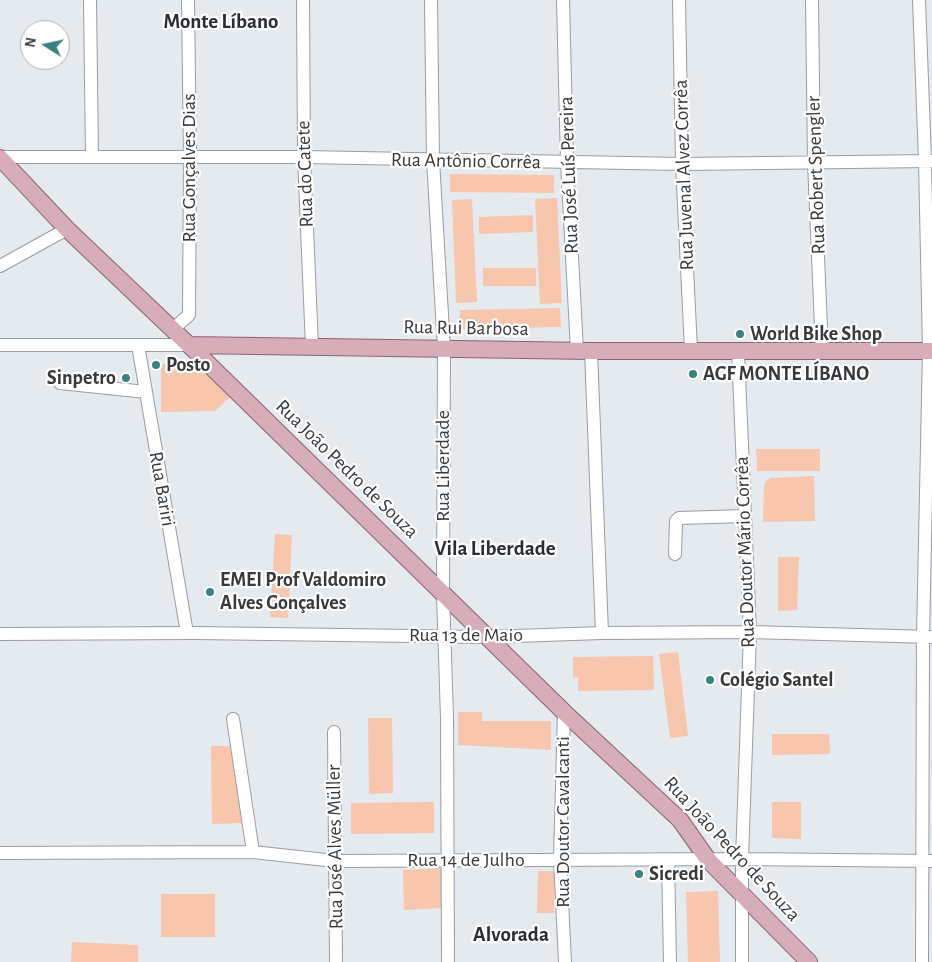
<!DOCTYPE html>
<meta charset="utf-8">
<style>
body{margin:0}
#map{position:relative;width:932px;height:962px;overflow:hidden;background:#e5eaef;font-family:"Alegreya Sans",sans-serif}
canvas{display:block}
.north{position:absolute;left:20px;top:20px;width:50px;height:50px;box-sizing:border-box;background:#fff;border:1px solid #afb0b1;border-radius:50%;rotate:280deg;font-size:14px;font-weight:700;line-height:20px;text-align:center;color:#37393b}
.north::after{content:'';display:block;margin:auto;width:18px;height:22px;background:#398284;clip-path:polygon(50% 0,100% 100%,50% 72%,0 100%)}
</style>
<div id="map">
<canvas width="932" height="962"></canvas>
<div class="north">N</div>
</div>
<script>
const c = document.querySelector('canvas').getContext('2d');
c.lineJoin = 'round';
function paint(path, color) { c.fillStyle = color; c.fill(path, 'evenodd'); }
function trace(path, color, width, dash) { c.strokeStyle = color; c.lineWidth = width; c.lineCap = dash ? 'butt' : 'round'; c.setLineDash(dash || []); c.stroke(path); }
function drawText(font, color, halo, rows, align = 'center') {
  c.font = font + ' "Alegreya Sans",sans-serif'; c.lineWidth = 4.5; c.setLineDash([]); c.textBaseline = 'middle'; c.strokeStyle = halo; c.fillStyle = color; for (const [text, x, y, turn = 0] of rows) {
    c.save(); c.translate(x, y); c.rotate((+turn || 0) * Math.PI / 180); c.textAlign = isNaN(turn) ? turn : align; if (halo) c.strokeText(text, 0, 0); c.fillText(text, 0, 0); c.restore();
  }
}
const building = new Path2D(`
 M450,174l104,1v18l-104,-1z
 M557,198l5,105 -22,1 -5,-105z
 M472,199l5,103 -21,1 -4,-103z
 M533,215v17l-54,2v-17z
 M483,268h53v18h-53z
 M560,308l1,19 -101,2v-19z
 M204,363l30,30 -19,18 -54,1v-48z
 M756,449h64v22h-63z
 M814,476l1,45 -52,1 1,-36 2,-5 5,-3z
 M275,534l17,1 -4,83 -18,-1z
 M778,557h21l-2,53 -19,1z
 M678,652l10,84 -18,2 -11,-84z
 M653,656l1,34 -76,1v-14l-5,1v-21z
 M458,712h24v9h69v29l-93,-5z
 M368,718h24l1,75 -24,1z
 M772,734h57l1,20 -58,1z
 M211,746h19l14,77 -32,1z
 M434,802v31l-83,1v-31z
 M772,802h29v37l-29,-1z
 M441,868l2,40 -39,2 -1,-40z
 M538,871h17l-1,42h-17z
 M718,891l2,71h-32l-2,-70z
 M161,894h54v43h-54z
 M72,942l66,3v17h-67z`);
const minor = new Path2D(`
 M90,0l2,156
 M303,0l1,157 8,190
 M431,0l2,160 11,189 -1,244 4,125 1,244
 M563,0l4,162 10,189
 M679,0l3,164 9,186
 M812,0l2,163 8,187
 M919,0l6,161 4,189 -6,287 -1,325
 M0,157h304l378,7 250,-3
 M0,266l67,-37
 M173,329l16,-14 1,-158 -2,-157
 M0,345h189
 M138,345l49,288
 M591,351l11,282
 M738,352l12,280 -8,227v103
 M60,383l86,9
 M675,554l1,-33 3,-3 66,-2
 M0,634l196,-1 291,4 115,-4 148,-1 182,5
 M564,712l-4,147 5,103
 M233,719l20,133
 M334,732l2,230
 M0,853l253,-1 82,9 407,-2 190,2
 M668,860l2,102`);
const major = new Path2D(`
 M0,158l67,71 122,116 375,367 116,108 29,41 100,101
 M189,345l402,6h341`);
const markers = [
 [740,334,5,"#398284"],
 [156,365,5,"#398284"],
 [693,374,5,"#398284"],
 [126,378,5,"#398284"],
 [210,592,5,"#398284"],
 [710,680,5,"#398284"],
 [639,874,5,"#398284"]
];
const streetNames = [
 ["Rua Antônio Corrêa",466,161,1],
 ["Rua Gonçalves Dias",189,168,-90],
 ["Rua do Catete",305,174,-92],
 ["Rua José Luís Pereira",569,175,-92],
 ["Rua Juvenal Alvez Corrêa",684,175,-92],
 ["Rua Robert Spengler",816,175,-92],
 ["Rua Rui Barbosa",466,328,1],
 ["Rua Liberdade",443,466,-90],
 ["Rua João Pedro de Souza",347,469,44],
 ["Rua Bariri",162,489,80],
 ["Rua Doutor Mário Corrêa",745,552,-92],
 ["Rua 13 de Maio",466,635],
 ["Rua Doutor Cavalcanti",563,822,-90],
 ["Rua José Alves Müller",335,847,-91],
 ["Rua João Pedro de Souza",732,849,47],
 ["Rua 14 de Julho",466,860]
];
const poiNames = [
 ["World Bike Shop",750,334],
 ["Posto",166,365],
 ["AGF MONTE LÍBANO",703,374],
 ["Sinpetro",116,378,"right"],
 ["EMEI Prof Valdomiro",220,580],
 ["Alves Gonçalves",220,603],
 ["Colégio Santel",720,680],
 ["Sicredi",649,874]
];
const neighbourhoodNames = [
 ["Monte Líbano",221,22],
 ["Vila Liberdade",495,549],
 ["Alvorada",511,935]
];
paint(building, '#f8c5ad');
trace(minor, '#989da2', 14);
trace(major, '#8e616f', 18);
trace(minor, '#fff', 12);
trace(major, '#d7adb9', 16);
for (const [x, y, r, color] of markers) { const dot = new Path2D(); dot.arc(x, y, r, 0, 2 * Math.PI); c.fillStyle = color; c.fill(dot); trace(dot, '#fff', 2); }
drawText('20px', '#37393b', '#fff', streetNames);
drawText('bold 20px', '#37393b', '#fff', poiNames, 'left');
drawText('bold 21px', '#2a2e32', '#fff', neighbourhoodNames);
</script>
